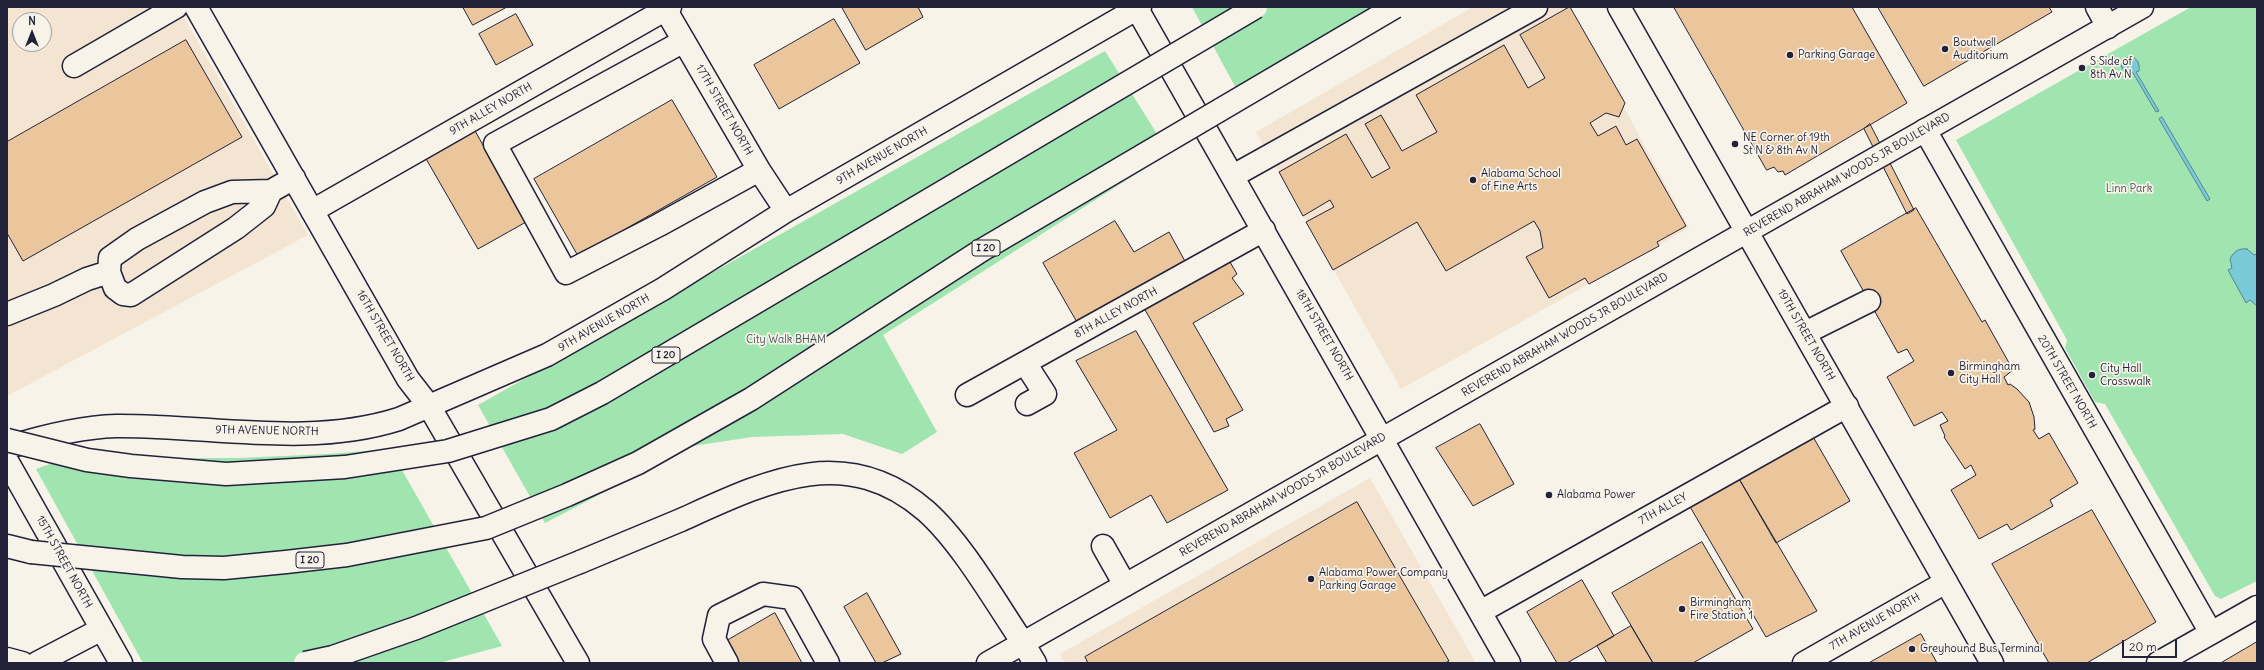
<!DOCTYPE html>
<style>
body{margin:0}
#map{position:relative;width:2264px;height:670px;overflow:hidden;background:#f7f3e8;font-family:Delius,sans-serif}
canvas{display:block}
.frame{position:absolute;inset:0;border:8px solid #22223b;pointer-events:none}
.north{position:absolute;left:12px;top:12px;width:40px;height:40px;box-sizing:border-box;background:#f7f3e8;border:1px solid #a29fa3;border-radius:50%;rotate:0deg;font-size:11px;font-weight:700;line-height:16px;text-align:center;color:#22223b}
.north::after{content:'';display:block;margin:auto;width:14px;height:18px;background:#22223b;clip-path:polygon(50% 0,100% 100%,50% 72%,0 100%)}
.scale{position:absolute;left:2122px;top:640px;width:55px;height:18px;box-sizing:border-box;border:2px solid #22223b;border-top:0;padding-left:5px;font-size:12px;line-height:14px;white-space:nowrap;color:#22223b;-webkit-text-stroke:3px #f7f3e8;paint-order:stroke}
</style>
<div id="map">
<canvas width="2264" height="670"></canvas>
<div class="frame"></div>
<div class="north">N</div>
<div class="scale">20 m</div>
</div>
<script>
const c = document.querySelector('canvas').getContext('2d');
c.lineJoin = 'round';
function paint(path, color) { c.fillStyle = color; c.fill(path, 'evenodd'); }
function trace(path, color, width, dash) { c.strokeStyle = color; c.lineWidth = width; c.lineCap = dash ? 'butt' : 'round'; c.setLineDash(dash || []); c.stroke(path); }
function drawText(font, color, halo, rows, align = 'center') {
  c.font = font + ' Delius,sans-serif'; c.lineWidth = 3.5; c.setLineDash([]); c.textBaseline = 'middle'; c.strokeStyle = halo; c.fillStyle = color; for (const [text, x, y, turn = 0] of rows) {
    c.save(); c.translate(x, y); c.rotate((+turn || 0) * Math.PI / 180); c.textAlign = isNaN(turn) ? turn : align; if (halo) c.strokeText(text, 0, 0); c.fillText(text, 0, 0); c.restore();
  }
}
const built = new Path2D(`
 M7,7h171l130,228 -301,161zM20,20h24v24h-24z
 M1473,7h97l119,221 -288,161 -145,-257z
 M1370,478l106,185h-411l-5,-9z`);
const green = new Path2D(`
 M1192,7h211l-159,96z
 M2191,7h66v574l-36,18 -6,-3 -110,-192 -10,-2 -30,-54 2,-8 -111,-200z
 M1105,51l64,102 -286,182 54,97 -35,22 -59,-20 -91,3 -59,9 -148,77 -67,-118z
 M390,449l112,197 -63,17h-296l-107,-194 44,-16 86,5h72l90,-4z`);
const water = new Path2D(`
 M2131,56c7,3 9,8 8,15l-3,1 23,39 -3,1 -23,-39h-8l-4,-7 2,-6z
 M2162,117l48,82 -3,2 -48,-82z
 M2247,249l7,6 3,-1v52l-7,-6 -4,3 -18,-33 4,-2 -2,-9c4,-8 9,-11 17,-10z`);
const building = new Path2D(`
 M463,7h44l-34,18z
 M842,7h76l5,10 -57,33z
 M1570,7l55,96 -6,14 -13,-4 -16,10 8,13 18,-10 10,19 11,-6 49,87 -29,16 2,4 -70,38 -4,-6 -36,20 -23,-41 17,-9 -3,-17 -6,-10 -88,50 -29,-49 -84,48 -27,-48 28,-15 -4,-7 -27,16 -24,-44 67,-38 26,44 18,-10 -25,-44 16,-9 21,36 35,-19 -21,-37 88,-50 24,43 17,-10 -25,-43z
 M1674,7h178l55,96 -122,72 -2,-4 -5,1 -4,-5 -7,3z
 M1878,7h171l3,5 -128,74z
 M516,14l17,31 -37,20 -17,-31z
 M834,19l26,44 -81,46 -25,-44z
 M186,40l56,97 -219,124 -16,-28v-91z
 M672,100l45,77 -139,79 -44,-77z
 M1870,124l44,86 -7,4 -43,-85z
 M474,129l52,93 -48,27 -53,-92z
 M1916,208l66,114 3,-2 28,50 -9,7 4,8 2,-1 7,5 12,13 5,15 1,12 -2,1 6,9 10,-6 29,50 -28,17 3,6 -42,24 -4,-6 -28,15 -28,-49 25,-15 -5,-10 -6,4 -21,-32 1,-1 -5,-11 8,-4 -6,-9 -28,14 -27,-49 27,-16 -7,-12 -9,4 -57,-102z
 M1115,221l19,31 35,-20 17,31 -108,61 -35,-61z
 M1230,262l7,12 -5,4 12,16 -51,29 50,87 -17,9 3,7 -15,6 -70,-124z
 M1136,331l92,159 -61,33 -16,-28 -41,23 -36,-65 43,-23 -41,-69z
 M1480,424l34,60 -41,22 -37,-58z
 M1812,435l38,66 -74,42 -38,-66z
 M1738,477l79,134 -51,26 -77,-132z
 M1357,502l92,159 -4,2h-357l-3,-6z
 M2092,510l64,112 -69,41h-38l-57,-99z
 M1702,542l51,87 -60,34h-40l-41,-70z
 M1582,580l32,56 -47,27h-10l-30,-51z
 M867,593l34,61 -19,9h-6l-32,-56z
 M775,613l27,50h-67l-12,-20z
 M1631,626l22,37h-46l-10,-17z
 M1921,634l16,29h-68z
 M2257,642v21h-36z`);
const minor = new Path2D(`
 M196,7l212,372 21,27 149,257
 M664,7l95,163 27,41
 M1136,7l373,656
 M2097,7l11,20
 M684,41l-189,103 71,129 93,-48 100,-55
 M74,66l102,-59
 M1925,130l286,503
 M1233,176l303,-169
 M271,191l-7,15 -28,22 -105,67 -8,-1 -8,-6 -6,-16 1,-14 27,-19 68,-37 27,-10 39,-1 23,-13
 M312,211l358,-204
 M7,314l47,-19 33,-16 22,-7
 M1805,333l64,-32
 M1025,363l20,31 -18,10
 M967,395l297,-165
 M12,446c33,-10 69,-19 104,-20 94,-1 191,22 283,-7l148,-64 116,-66 123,-78 354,-204
 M7,461l114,202
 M1103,546l22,39
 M1480,612l367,-206
 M1023,643l12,20
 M37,663l65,-34
 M727,663l-13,-24 5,-23 44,-22 29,4 36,65
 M1804,663l142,-81
 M2158,663l99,-56`);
const major = new Path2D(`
 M1619,7l373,656
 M988,663l1154,-656`);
const highway = new Path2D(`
 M7,546l24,6
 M580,562c34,-14 68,-28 101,-42 84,-38 164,-79 245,-9 36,32 70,92 97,132
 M7,659l15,4`);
const highwayBridge = new Path2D(`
 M7,440l80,20 44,6 95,8 119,-7 103,-16 103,-32 51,-26 654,-386
 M31,552l151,15 42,1 62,-6 61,-7 139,-27 81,-33 71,-32 113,-64 231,-149 413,-243
 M305,663l28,-6 83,-29 164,-66`);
const markers = [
 [1945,49,4,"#22223b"],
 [1790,55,4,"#22223b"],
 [2082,68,4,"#22223b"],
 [1735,144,4,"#22223b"],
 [1473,180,4,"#22223b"],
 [1951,373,4,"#22223b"],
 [2092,375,4,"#22223b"],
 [1549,495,4,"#22223b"],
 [1311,579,4,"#22223b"],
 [1682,609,4,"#22223b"],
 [1912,649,4,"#22223b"]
];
const shields = [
 [986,248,28],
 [666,355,28],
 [310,560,28]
];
const shieldNames = [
 ["I 20",986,248],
 ["I 20",666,355],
 ["I 20",310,560]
];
const poiNames = [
 ["Boutwell",1953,43],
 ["Auditorium",1953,56],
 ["Parking Garage",1798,55],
 ["S Side of",2090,62],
 ["8th Av N",2090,75],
 ["NE Corner of 19th",1743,138],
 ["St N & 8th Av N",1743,151],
 ["Alabama School",1481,174],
 ["of Fine Arts",1481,187],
 ["Birmingham",1959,367],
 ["City Hall",1959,380],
 ["City Hall",2100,369],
 ["Crosswalk",2100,382],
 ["Alabama Power",1557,495],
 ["Alabama Power Company",1319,573],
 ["Parking Garage",1319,586],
 ["Birmingham",1690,603],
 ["Fire Station 1",1690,616],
 ["Greyhound Bus Terminal",1920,649]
];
const streetNames = [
 ["9TH ALLEY NORTH",491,109,-30],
 ["17TH STREET NORTH",724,110,60],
 ["9TH AVENUE NORTH",882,156,-30],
 ["REVEREND ABRAHAM WOODS JR BOULEVARD",1847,175,-30],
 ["8TH ALLEY NORTH",1116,313,-29],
 ["9TH AVENUE NORTH",604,323,-30],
 ["18TH STREET NORTH",1324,335,60],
 ["REVEREND ABRAHAM WOODS JR BOULEVARD",1565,335,-30],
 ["19TH STREET NORTH",1806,335,60],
 ["16TH STREET NORTH",385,336,60],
 ["20TH STREET NORTH",2067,382,60],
 ["9TH AVENUE NORTH",267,431,1],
 ["REVEREND ABRAHAM WOODS JR BOULEVARD",1283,495,-30],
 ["7TH ALLEY",1663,509,-29],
 ["15TH STREET NORTH",64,562,61],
 ["7TH AVENUE NORTH",1875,622,-30]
];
const parkNames = [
 ["Linn Park",2129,189],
 ["City Walk BHAM",786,340]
];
paint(built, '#f3e5d1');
paint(green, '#a0e4af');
paint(water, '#7ac9d6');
trace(water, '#578698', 1);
paint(building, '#ebc59c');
trace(building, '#22223b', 1);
trace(minor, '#22223b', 25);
trace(major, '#22223b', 25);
trace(highway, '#22223b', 25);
trace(minor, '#f7f3e8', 22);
trace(major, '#f7f3e8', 22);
trace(highway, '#f7f3e8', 22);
trace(highwayBridge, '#22223b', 25, []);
trace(highwayBridge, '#f7f3e8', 22);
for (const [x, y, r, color] of markers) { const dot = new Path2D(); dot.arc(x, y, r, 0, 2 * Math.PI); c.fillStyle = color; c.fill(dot); trace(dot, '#f7f3e8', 1.5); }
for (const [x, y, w] of shields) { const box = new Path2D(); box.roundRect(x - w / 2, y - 8, w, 16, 3); c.fillStyle = '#f7f3e8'; c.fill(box); trace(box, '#22223b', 1); }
drawText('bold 10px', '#22223b', null, shieldNames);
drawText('11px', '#22223b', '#f7f3e8', poiNames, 'left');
drawText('11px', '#22223b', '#f7f3e8', streetNames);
drawText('11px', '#425258', '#f7f3e8', parkNames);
</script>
